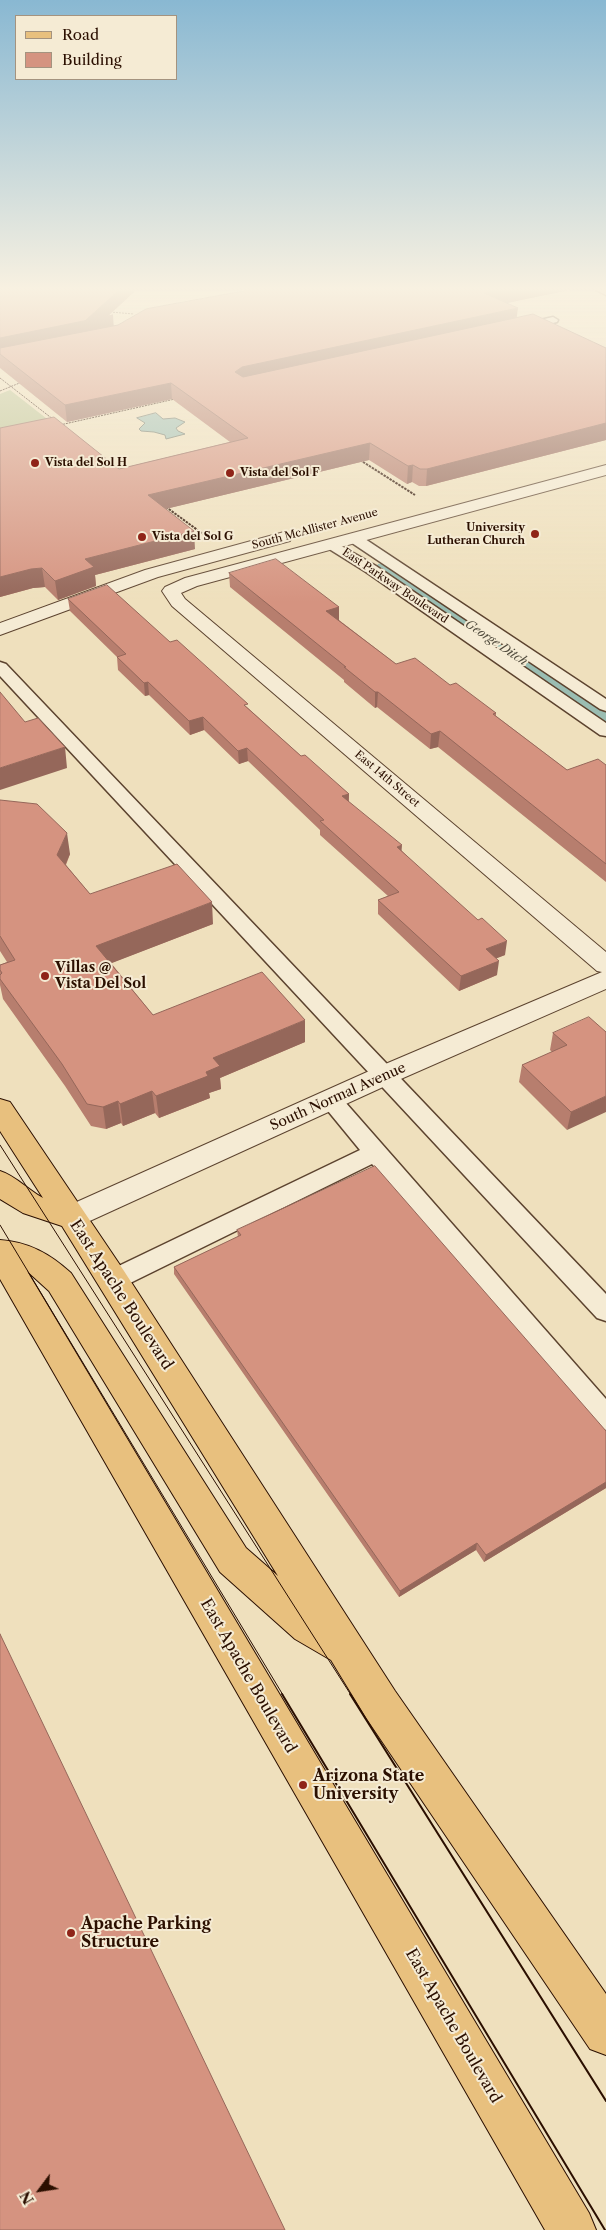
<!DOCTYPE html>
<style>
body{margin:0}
#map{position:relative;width:606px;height:2230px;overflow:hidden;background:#efe0bd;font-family:"Libre Caslon Text",serif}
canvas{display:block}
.legend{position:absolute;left:15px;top:15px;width:162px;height:65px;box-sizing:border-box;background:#f5ebd4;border:1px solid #a4937f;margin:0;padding:6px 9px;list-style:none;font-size:15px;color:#2b0f00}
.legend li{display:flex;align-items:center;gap:10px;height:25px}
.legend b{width:25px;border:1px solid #a4937f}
.north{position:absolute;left:15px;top:2165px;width:50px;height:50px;-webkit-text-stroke:4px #f5ebd4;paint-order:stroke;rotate:239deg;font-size:14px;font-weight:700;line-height:20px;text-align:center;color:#2b0f00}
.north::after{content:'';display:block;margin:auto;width:18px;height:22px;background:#2b0f00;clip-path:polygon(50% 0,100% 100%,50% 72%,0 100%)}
</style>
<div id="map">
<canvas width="606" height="2230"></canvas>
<ul class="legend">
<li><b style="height:6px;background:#e8c07e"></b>Road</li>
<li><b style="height:14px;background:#d59380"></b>Building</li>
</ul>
<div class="north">N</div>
</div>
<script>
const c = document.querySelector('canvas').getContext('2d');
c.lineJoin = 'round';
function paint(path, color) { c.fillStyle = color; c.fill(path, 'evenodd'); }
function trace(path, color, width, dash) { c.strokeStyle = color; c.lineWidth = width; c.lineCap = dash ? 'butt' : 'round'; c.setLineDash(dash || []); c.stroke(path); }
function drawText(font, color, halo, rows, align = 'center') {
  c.font = font + ' "Libre Caslon Text",serif'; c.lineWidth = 4; c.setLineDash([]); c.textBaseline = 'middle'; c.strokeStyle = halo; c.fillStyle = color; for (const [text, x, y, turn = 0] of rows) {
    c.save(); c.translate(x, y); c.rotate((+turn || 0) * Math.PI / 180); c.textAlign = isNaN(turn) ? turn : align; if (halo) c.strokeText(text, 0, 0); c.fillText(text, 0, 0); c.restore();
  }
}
const green = new Path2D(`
 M10,390l41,32 -51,6v-34z`);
const water = new Path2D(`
 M156,413l7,6 12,-1 10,4 -9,6 2,3 7,3 -19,5 -1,-4 -11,-3 -13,-1 -2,-2 6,-6 -8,-5z`);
const canal = new Path2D(`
 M387,562l9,2 210,141v21l-10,-2 -218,-150 -3,-5 3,-5z`);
const pathFar1 = new Path2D(`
 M110,312l24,2
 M0,378l54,42
 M0,391l22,-9
 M60,425l115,-26`);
const path = new Path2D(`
 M360,460l55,35
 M166,507l37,27`);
const service = new Path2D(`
 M596,290h10v5z
 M553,317l5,3 -1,2 -39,9 -5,-3 1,-2z
 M354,534l5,1 247,164v12l-6,-2 -251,-168 -2,-3 2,-3z
 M331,540l45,26 230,157v13l-6,-1 -234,-163 -40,-25 -2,-3z
 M0,662l6,2 600,630v27l-9,-3 -597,-642z
 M330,1092l8,2 268,305v31l-10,-4 -224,-262 -250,123 -9,3 -9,-3 -4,-7 4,-7 256,-123 -41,-50 3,-6z`);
const minor = new Path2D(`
 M606,465v10l-409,111 -16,7 4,6 421,353v37l-212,93 -313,143 -10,3 -10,-3 -5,-8 5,-8 315,-141 226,-96 -5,-1 -425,-365 -10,-15 3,-4 20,-9z
 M284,532l6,1 2,4 -2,4 -132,36 -158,58v-12l145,-53z`);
const primary = new Path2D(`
 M0,1099l10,3 114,169 271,420 211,303v61l-16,-6 -223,-330 -36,-59 -36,-21 -75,-67 -171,-281 -22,-20 562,942 7,17h-51l-545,-951v-39c29,2 50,14 71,33l175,275 32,28 -216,-350 -39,-13 -23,-14v-28c16,5 28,19 43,27l-43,-67z`);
const tramFar1 = new Path2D(`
 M0,1145l351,550
 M0,1225l283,470`);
const tram = new Path2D(`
 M282,1694l323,536
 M350,1694l256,407`);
const wall = new Path2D(`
 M0,290h136l-28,26 6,10 135,-36h320l-62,13 10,15 89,30v92l-180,46h-7l-7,-4 -5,2 -38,-24 -204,49 30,40 -100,26 1,11 -38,14 -13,-13 -12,1 -33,9v-169l119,41 111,-27 -58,-43 -105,23 -67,-54z
 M229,573l110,34v13l57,44 54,21 46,28v3l71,54 39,-5v117l-168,-135 -8,2 -53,-42 -2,1 -31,-26v-2l-114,-93z
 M68,599l102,43 78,66 53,48 48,38v8l53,49 103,104 -9,3 1,17 -38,16 -81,-77v-14l10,-4 -68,-61v-5l-72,-69 -9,3 -35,-34 -14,5 -41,-40 -4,1 -27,-26 -1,-13 -47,-46z
 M0,800l70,54 -4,11 24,29 123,30 -102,39 42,52 152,27 -85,36 1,11 -12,4 1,5 -51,20 -4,-5 -32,13 -2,-3 -15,6 -15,-3 -26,-40 -62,-87 -3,-14v-20l7,-3 -7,-11z
 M606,1032l-39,98 -48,-48 3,-17 30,-13 -2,-2 3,-17z
 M237,1230l369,201v57l-122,74 -8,-12 -77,47 -225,-323v-7l64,-30z`);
const shadedWall = new Path2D(`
 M119,290h17l-28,26 5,-1 1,16 -114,23v-16z
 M499,290h70l-86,18 1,-15z
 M518,308l-2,15 -281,66v-17l7,-5z
 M171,383l1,16 -105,23 -2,-17z
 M606,423v17l-180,46 1,-17z
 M370,443l-1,17 -220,53 -1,-18z
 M413,465l-1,17 -5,2 1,-18z
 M194,531l1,18 -100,26 1,11 -38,14 -3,-19 30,-22z
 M42,568l3,19 -12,1 -33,9v-20l31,-8z
 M339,607v15l-13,-11z
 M148,682l1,13 -4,1 -1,-13z
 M375,692h3l-1,15 -2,1z
 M203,717l1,13 -14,5 -1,-14z
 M440,731l-2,16 -8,2 1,-15z
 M65,747l2,21 -67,22v-22z
 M247,748l1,13 -9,3 -1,-13z
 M349,794l-1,13 -6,-11z
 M67,833l3,21 -10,23 -3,-22z
 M402,845l-1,13 -4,-11z
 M212,902l1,22 -114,44 -3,-22z
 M507,941l-2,14 -20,8 1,-14z
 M499,961l-2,14 -38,16 2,-15z
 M305,1020v22l-85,36 1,11 -12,4 1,5 -51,20 -3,-22 50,-24 7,-14z
 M152,1091l3,22 -32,13 -3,-22z
 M606,1096v16l-39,18 4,-18z
 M118,1101l3,22 -15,6 -3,-22z
 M606,1482v6l-122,74 2,-7z
 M477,1543l-1,7 -77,47 1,-6z`);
const building = new Path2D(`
 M0,290h119l-34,31 28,-6 -113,23z
 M249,290h250l-15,3 34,15 -276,59 -7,5 8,5 290,-63 73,34v75l-179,46h-7l-7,-4 -5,1 -38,-23 -222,52 46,36 -109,28 9,8 -39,14 -13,-13 -11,1 -31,8v-149l54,-11 65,52 129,-31 -77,-55 -106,22 -65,-51v-6l118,-23 28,-16z
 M276,559l63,48 -13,4 70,53 19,-6 35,27 6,-2 40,30 -3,1 74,56 31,-11 8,6v99l-166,-133 -9,3 -53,-42h-3l-31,-25h2l-117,-94z
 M107,585l63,57 7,-2 71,64 -4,1 57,51 4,-1 44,39 -7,2 60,49 -5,2 81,73 4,-2 25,23 -21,8 13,12 -38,15 -83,-76 21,-8 -79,-71 4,-1 -77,-72 -9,3 -35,-34 -14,4 -41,-39 -4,1 -27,-26 9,-3 -58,-55z
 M0,692l25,30 13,-4 27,29 -65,21z
 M0,800l37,4 30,29 -10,22 33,39 87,-30 35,38 -116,44 57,69 109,-43 43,48 -92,38 7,8 -14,6 2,4 -52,20 -4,-5 -32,13 -2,-3 -15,6 -16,-3 -25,-40 -62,-85v-4l2,-2 -2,-3v-5l15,-5 -15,-24z
 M589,1017l17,15v64l-35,16 -49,-47 45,-20 -14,-12z
 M375,1166l231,265v51l-120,73 -9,-12 -77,48 -226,-324 67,-32 -4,-5z
 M0,1634l285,596h-285z`);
const markers = [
 [35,463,5,"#8f2418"],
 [230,473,5,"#8f2418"],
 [535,534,5,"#8f2418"],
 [142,537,5,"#8f2418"],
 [45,976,5,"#8f2418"],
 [303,1785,5,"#8f2418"],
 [71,1933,5,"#8f2418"]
];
const farPoinames = [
 ["Vista del Sol H",45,463],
 ["Vista del Sol F",240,473],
 ["University",525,528,"right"],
 ["Lutheran Church",525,541,"right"],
 ["Vista del Sol G",152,537]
];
const farStreetnames = [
 ["South McAllister Avenue",315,529,-15],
 ["East Parkway Boulevard",395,586,34],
 ["East 14th Street",387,779,40]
];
const farWaternames = [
 ["George Ditch",496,643,34]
];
const poiNames = [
 ["Villas @",55,968],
 ["Vista Del Sol",55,984]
];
const streetNames = [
 ["South Normal Avenue",338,1097,-24]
];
const nearStreetnames = [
 ["East Apache Boulevard",121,1295,57],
 ["East Apache Boulevard",248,1676,60],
 ["East Apache Boulevard",453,2026,60]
];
const nearPoinames = [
 ["Arizona State",313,1776],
 ["University",313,1794],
 ["Apache Parking",81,1924],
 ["Structure",81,1942]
];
paint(green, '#b9c291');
paint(water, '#9abdb2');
trace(water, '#6e776b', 1);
paint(canal, '#9abdb2');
trace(service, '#5c432f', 3);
trace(minor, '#5c432f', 2);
trace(primary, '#2b0f00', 2);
trace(pathFar1, '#2b0f00', 1, [2, 1]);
trace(path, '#2b0f00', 2, [2.5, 1]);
paint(service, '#f5ebd4');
paint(minor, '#f5ebd4');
paint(primary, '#e8c07e');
trace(tramFar1, '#2b0f00', 1);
trace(tram, '#2b0f00', 2);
paint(wall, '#b77e6e');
paint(shadedWall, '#95675a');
paint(building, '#d59380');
trace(building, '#95675a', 1);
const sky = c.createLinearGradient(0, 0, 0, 602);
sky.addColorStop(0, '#89b8d2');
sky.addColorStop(0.48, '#f8f1e1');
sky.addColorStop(1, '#f8f1e100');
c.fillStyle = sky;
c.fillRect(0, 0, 606, 602);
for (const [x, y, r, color] of markers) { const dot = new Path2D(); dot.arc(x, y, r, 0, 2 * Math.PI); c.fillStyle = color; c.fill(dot); trace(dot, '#f5ebd4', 2); }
drawText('bold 11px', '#2b0f00', '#f5ebd4', farPoinames, 'left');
drawText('11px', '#2b0f00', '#f5ebd4', farStreetnames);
drawText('italic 12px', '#524c3e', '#f5ebd4', farWaternames);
drawText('bold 14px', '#2b0f00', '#f5ebd4', poiNames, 'left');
drawText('14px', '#2b0f00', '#f5ebd4', streetNames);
drawText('16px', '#2b0f00', '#f5ebd4', nearStreetnames);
drawText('bold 16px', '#2b0f00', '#f5ebd4', nearPoinames, 'left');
</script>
